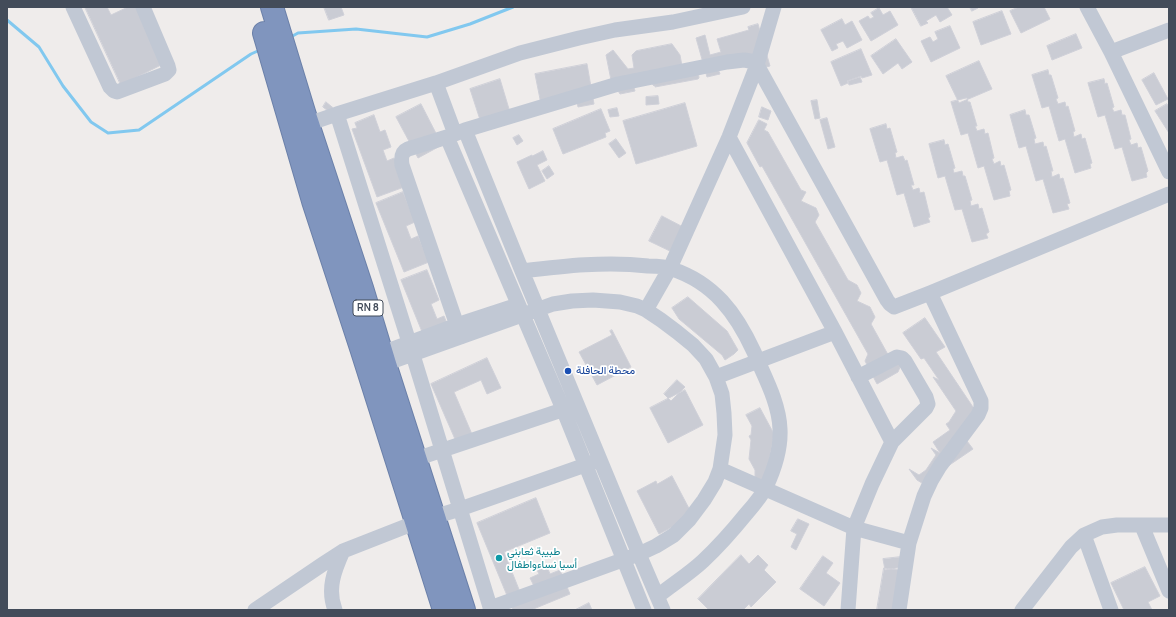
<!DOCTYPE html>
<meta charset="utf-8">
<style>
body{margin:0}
#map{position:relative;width:1176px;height:617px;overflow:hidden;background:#efeceb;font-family:Manrope,sans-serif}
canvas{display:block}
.frame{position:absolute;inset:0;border:8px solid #434c5a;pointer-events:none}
</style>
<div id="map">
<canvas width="1176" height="617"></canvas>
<div class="frame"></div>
</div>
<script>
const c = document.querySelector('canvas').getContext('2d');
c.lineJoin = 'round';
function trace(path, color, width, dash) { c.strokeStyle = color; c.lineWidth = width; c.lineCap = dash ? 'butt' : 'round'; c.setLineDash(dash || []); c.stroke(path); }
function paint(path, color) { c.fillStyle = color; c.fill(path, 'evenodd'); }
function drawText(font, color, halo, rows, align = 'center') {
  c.font = font + ' Manrope,Vazirmatn,sans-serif'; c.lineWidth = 3.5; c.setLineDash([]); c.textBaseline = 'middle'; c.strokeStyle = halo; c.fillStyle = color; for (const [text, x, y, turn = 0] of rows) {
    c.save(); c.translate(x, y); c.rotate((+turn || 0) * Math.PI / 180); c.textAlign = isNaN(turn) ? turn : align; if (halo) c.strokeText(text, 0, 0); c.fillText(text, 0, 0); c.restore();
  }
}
const stream = new Path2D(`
 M7,20l32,27 24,39 28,36 17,11 31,-3 112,-76 9,-4
 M289,38l9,-5 58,-4 71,8 43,-13 43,-17`);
const building = new Path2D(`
 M85,7h22l4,8 17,-8h8l27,57 -42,21z
 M324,7h17l3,8 -15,5z
 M911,7h36l5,8 -12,7 -4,-7 -10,6 2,2 -7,3z
 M970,7h7l1,1 -6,3z
 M1019,7h25l6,12 -29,14 -11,-22z
 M879,8l4,7 7,-4 8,14 -27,16 -12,-20 9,-5 2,3 4,-2 -3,-4z
 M1002,11l9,23 -30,11 -8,-23z
 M842,19l3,6 7,-4 10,19 -15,8 -4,-7 -7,3 2,4 -6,3 -11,-21z
 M758,24l12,42 -15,4 -3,-11 -34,10 2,5 -13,3 -11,-39 9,-3 5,20 11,-3 -4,-13 32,-9 -1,-3z
 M950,26l10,22 -29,14 -10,-21 9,-4 3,5 5,-3 -3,-7z
 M1076,34l6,14 -30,12 -5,-14z
 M896,39l16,23 -10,7 -4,-6 -15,11 -12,-18z
 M672,44l8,11 2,11 16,4 1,8 -1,1 -43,8 1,-1h-2l-4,-5 -17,3 2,7 -15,3 -3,-5 -4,1 -7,-35 7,-5 15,19 6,-1 -2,-13 4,-4z
 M861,49l11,26 -10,3 -1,-2 -14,5 1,2 -7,3 -10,-24z
 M979,61l13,28 -33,14 -13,-27z
 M587,64l7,40 -16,3 -2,-10 -34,12 -7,-35z
 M1048,70l1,5h2l7,23 -2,1 2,5 7,-2 1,5 2,-1 7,25 -2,1 1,5 7,-3 1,5 3,-1 7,25 -2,1 1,4 -16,5 -10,-34 -6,2 -10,-35 -7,2 -10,-33z
 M1154,73l14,26 -12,6 -14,-25z
 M860,77l2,5 -13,3 -1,-4z
 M500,79l12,40 -29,10 -13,-40z
 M1104,79l1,5 2,-1 7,24 -2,1 2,4 7,-2 1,5h3l6,24 -2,1 2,5 6,-2 1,5 3,-1 7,24 -2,2 1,4 -15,4 -10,-34 -7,2 -10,-34 -7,2 -10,-34z
 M658,96l1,8 -13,1v-8z
 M967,98l1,4h2l7,24h-2l2,5 7,-2 1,5 3,-1 6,25 -2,1 2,5 6,-3 1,5 3,-1 7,25 -2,1 1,5 -16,4 -10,-34 -6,2 -10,-35 -7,2 -10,-33z
 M817,100l3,18 -5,1 -4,-18z
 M326,102l11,9 -4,4 -10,-8z
 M685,103l12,43 -61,18 -13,-43z
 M421,104l21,41 -24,13 -22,-41z
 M1167,104l2,3v26l-14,-22z
 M762,107l9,4 -3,9 -9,-3z
 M617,108l2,8 -9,1 -2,-7z
 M601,109l9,22 -5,2 1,4 -43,17 -10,-25z
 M1025,110l1,5h3l7,23 -2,1 1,5 8,-2 1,5 2,-1 7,25h-2l1,6 7,-3 1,5 3,-1 7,25 -3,1 2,5 -16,4 -10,-34 -7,2 -10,-35 -7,2 -9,-33z
 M374,115l6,17 5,-2 6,17 -8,3 4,11 7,-3 10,29 -27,10 -25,-68 5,-1 -2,-5z
 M827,118l8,29 -7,2 -8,-29z
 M759,120l8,4 -3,6 4,2 33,58 5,2 -5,9 15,7 3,7 -4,7 33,58 9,5 4,8 -4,8 13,6 5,10 -4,7 20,36 10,5 -3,7 -21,12 -12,-23 3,-7 -106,-188 -2,1 -13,-24z
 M886,124l1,5 3,-1 7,24 -2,1 1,5 7,-2 2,5 2,-1 7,25h-3l2,5 6,-2 1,5 4,-1 6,25 -2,1 2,4 -16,5 -10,-34 -7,2 -10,-35 -7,2 -10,-33z
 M519,135l4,6 -6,4 -4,-7z
 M616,139l10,14 -7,5 -10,-14z
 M944,140l1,5 3,-1 7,24 -2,1 1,4 8,-2 1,5h2l7,24 -2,1 1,5 7,-2 1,5 3,-1 7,24 -3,2 2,4 -16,4 -10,-33 -7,1 -10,-34 -7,2 -9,-34z
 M543,151l4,9 -10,5 8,16 -16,8 -12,-27 15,-7v1z
 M549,166l5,8 -7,5 -5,-8z
 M403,192l12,30 -9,4 5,13 7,-3 11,26 -25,10 -28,-69z
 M662,216l23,12 -13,24 -23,-11z
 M427,270l12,30 -8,4 6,15 7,-3 9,23 -24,10 -28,-69z
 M688,297l39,34 11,19 -4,4 -9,6 -3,-5 -43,-36 -7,-11z
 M925,318l20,29 -9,5 41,61 -10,28 6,8 -47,32 4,7 -13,-8 -8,-11 10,6 7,-5 10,-15 -5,-7 9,5 -7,-11 17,-12 -4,-6 3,-2 7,-11 -23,-34 6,3 -15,-22 -3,1 -18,-26z
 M612,330l19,37 -34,18 -18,-33 33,-17 -2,-4z
 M487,358l14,30 -14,6 -6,-14 -27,12 20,47 -16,7 -27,-62z
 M677,380l8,7 -14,14 -7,-7z
 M685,390l18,35 -35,18 -18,-35z
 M760,408l14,26 -9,50 -10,-6v-8l-6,-11 2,-19 -2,-4 2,-1 1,-9 -6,-11z
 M672,476l21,40 -34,18 -22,-43 19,-10 1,3z
 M536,498l14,35 -46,19 16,40 14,-6 -4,-8 9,-4 -3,-6 10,-4 4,10 10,-4 10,24 -39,16h-18l-36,-87z
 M798,519l11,5 -13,26 -5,-3 6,-13 -6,-3z
 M741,555l8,9 9,-9 10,10 -4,5 12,12 -25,25 -2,-3 -6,6h-34l-11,-11z
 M823,556l10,7 -7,10 14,10 -16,23 -24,-17z
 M901,557l1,10 -17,3 -2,-11z
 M1145,567l15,29 -12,6 4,8h-28l-13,-27z
 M884,568l22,3 -8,39h-21z
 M589,603l3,7h-17z`);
const minor = new Path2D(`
 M73,7l37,80 4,4 3,1 48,-18 4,-4 -1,-4 -25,-59
 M1087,7l24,45 58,120
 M1111,52l58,-22
 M436,83l19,51
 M337,114l72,228 82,268
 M308,124l29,-10 99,-31 84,-30 59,-15 36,-8 58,-8 70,-15
 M465,130l57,141 117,283 24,56
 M447,137l-39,12c-7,3 -7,9 -6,16l59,172
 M729,137l106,195 57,110
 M522,271c42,-5 84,-10 126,-5 8,0 17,0 24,3 42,14 64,44 82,83 10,24 25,50 26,77 1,20 -6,41 -14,58 -5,10 -13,19 -20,27 -13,16 -27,32 -43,47 -14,13 -30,23 -45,35
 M646,310l24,-42 59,-131 28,-72 17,-58
 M382,353l75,-28 61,-20
 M385,364l168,-60 19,-3 21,-1 27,2 17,4 9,4 15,10 16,12 16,13 13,14 10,18 6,17 2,19 1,22 -5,34 -5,13 -11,18 -15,20 -15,15 -18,11 -17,8 -149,54
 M716,377l119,-45
 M416,459l155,-52
 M720,469l134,59 55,15
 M1142,526l27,65
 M1084,535l27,75
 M255,610l68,-46 20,-13 74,-29 43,-13 134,-47
 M335,610c-8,-21 -1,-39 8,-59
 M644,610l-81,-201 -116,-272 18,-7 153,-46 109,-22 17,-2 6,1 7,4 130,235 3,4 4,3 36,-14 239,-99
 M848,610l6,-82 18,-44 20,-42 34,-34 2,-4 -2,-7 -21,-36 -3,-3 -5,-1 -39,20
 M899,610l10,-67 15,-47 7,-15 9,-15 38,-51 3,-7v-7l-51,-108
 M1022,610l49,-63 13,-12 18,-8 15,-2h52`);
const highway = new Path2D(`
 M272,7l32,105 58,176 23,76 79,246
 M264,33l49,168 49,150 82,259`);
const markers = [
 [568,371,4,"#1a4fb4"],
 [499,558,4,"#0f9aa8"]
];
const shields = [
 [368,308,30]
];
const shieldNames = [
 ["RN 8",368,308]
];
const transitNames = [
 ["محطة الحافلة",576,371]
];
const cultureNames = [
 ["طبيبة ثعابني",507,552],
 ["أسيا نساءواطفال",507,565]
];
trace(stream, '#81c8ef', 3);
paint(building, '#caccd4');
trace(building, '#cfd0d8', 1);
trace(highway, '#6b80a9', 24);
trace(minor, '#c1c8d4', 15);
trace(highway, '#8095be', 22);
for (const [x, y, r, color] of markers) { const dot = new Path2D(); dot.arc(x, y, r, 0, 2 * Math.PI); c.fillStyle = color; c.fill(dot); trace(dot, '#fff', 1.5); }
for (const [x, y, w] of shields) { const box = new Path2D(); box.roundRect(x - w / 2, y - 8, w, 16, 3); c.fillStyle = '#fff'; c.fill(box); trace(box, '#434c5a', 1); }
drawText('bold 10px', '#434c5a', null, shieldNames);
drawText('11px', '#164399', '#fff', transitNames, 'left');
drawText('11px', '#0d838f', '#fff', cultureNames, 'left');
</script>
